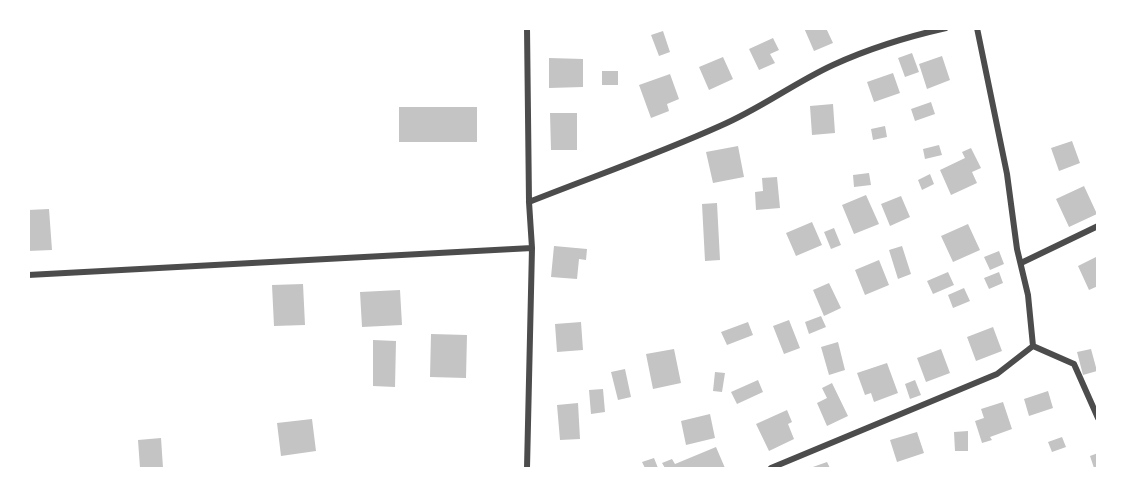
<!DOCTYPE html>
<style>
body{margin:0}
#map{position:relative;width:1126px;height:497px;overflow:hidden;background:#fff;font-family:Lato,sans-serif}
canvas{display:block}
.frame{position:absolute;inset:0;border:30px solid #fff;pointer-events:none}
</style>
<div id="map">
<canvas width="1126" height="497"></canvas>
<div class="frame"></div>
</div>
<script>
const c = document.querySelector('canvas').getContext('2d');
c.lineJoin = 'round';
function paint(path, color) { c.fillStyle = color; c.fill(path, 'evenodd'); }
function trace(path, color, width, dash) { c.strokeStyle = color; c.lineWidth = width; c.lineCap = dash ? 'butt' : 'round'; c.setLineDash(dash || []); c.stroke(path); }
const building = new Path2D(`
 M804,28h22l7,15 -19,8z
 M663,31l7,21 -11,4 -8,-21z
 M773,38l6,12 -9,4 5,9 -16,7 -10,-21z
 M912,53l7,19 -14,5 -7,-19z
 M942,56l8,24 -23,9 -8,-25z
 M723,57l10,22 -24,11 -10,-23z
 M549,58l34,1v28l-34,1z
 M602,71h16v14h-16z
 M893,73l7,20 -26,9 -7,-20z
 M670,74l9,25 -12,5 2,7 -18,7 -12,-33z
 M931,102l4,12 -20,7 -4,-12z
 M833,104l2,29 -23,2 -2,-29z
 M399,107h78v35h-78z
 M550,113h27v37h-26z
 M885,126l2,11 -14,3 -2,-11z
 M1072,141l8,22 -21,8 -8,-23z
 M939,145l3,10 -17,4 -2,-10z
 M738,146l6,31 -31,6 -7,-31z
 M971,148l10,20 -9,4 5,11 -26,12 -11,-25 25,-12 -3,-6z
 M869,173l2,12 -17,2 -1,-12z
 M930,174l4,10 -12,6 -4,-10z
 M777,177l3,31 -24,2 -1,-18 8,-1 -1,-13z
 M1084,186l13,28 -28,13 -13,-28z
 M866,195l13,29 -25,10 -12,-29z
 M901,196l9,21 -20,9 -9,-22z
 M717,203l3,57 -15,1 -3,-57z
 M49,209l3,41 -24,1v-41z
 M812,222l10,23 -26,11 -10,-23z
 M968,224l12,26 -27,12 -12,-26z
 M834,228l7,17 -10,4 -7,-17z
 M554,246l33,3 -1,11 -7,-1 -2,20 -26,-2z
 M902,246l9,28 -13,5 -9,-29z
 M999,251l5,13 -14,6 -6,-13z
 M1098,256v30l-9,4 -11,-24z
 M879,260l10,25 -24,10 -10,-25z
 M948,272l6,13 -21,9 -6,-13z
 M999,272l4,11 -14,6 -5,-11z
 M829,283l12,25 -17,8 -11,-26z
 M303,284l2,41 -31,1 -2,-41z
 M964,288l6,13 -17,7 -5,-13z
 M400,290l2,35 -40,2 -2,-35z
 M821,316l5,11 -17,7 -4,-12z
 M789,320l11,28 -16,6 -11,-28z
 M581,322l2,28 -26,2 -2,-28z
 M748,322l5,13 -26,10 -6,-13z
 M993,327l9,24 -26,10 -9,-24z
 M431,334l36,1 -1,43 -36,-1z
 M373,340l23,1 -1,46 -22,-1z
 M838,342l7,28 -16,5 -8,-28z
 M674,349l7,34 -28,6 -7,-35z
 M941,349l9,24 -24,9 -9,-24z
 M1091,349l6,22 -14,4 -6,-23z
 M887,363l11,30 -24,9 -3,-9 -6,2 -8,-22z
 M625,369l6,28 -13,3 -7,-28z
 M715,372l10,1 -3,19 -9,-1z
 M758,380l5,12 -26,12 -6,-12z
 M915,380l6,15 -11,4 -5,-15z
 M832,383l16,33 -21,10 -10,-23 10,-5 -5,-10z
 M603,389l2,23 -14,2 -2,-24z
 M1048,391l5,17 -24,8 -5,-17z
 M1003,402l9,27 -22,8 2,3 -10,3 -7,-22 9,-3 -3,-9z
 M578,403l2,36 -20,1 -3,-35z
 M787,410l5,12 -4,2 6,15 -25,12 -13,-27z
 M710,414l5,24 -29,7 -5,-24z
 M312,419l4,32 -35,5 -4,-33z
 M968,431v20h-13l-1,-19z
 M917,432l7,21 -27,9 -7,-22z
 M1062,437l4,10 -14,5 -4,-10z
 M161,438l2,30h-23l-2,-28z
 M716,447l9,21h-60l-3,-5 10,-4 3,5z
 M1098,453v15h-4l-4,-12z
 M654,458l4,10h-13l-3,-6z
 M827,462l3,6h-20z`);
const minor = new Path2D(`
 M977,28l30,146 10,75 11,46 5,51
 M529,202c63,-25 129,-48 191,-76 40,-17 74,-43 113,-61 37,-17 73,-28 113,-37
 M1021,263l77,-37
 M28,275l504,-27
 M527,468l5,-220 -3,-46 -2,-174
 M771,468l226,-94 36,-28 41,18 24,54`);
paint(building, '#c4c4c4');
trace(minor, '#4c4c4c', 6);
</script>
